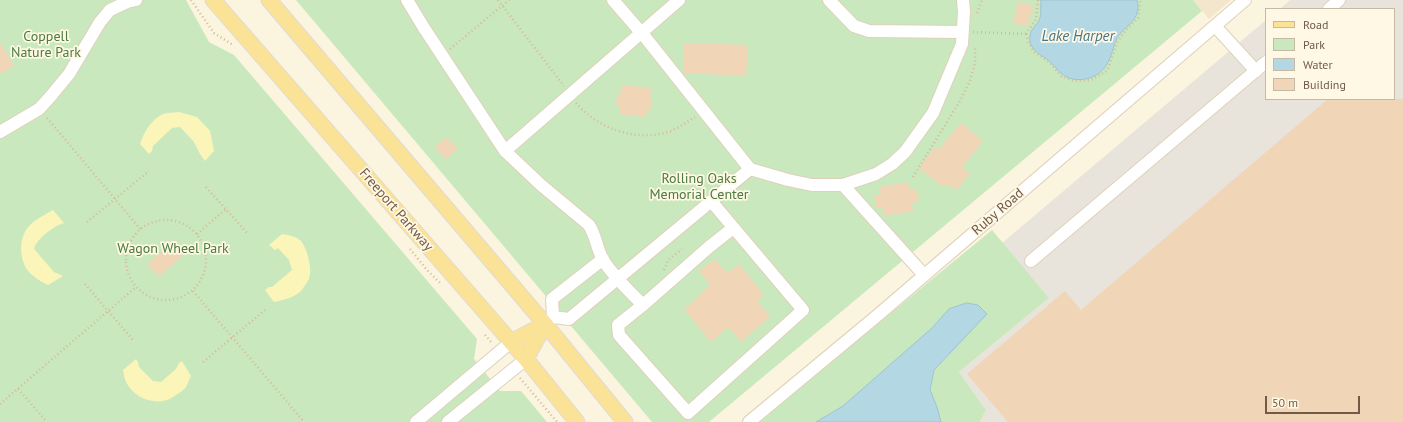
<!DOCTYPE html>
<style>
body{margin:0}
#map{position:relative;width:1403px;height:422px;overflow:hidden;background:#fbf4df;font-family:"PT Sans",sans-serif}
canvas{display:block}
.legend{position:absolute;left:1265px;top:8px;width:130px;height:92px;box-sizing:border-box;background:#fff8e4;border:1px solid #c6b9a5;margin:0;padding:5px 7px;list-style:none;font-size:12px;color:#715b47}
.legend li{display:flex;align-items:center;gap:8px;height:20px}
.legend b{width:20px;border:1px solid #c6b9a5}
.scale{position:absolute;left:1265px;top:396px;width:95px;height:18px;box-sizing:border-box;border:2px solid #715b47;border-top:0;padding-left:5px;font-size:12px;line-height:14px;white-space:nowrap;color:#715b47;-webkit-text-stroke:3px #fff8e4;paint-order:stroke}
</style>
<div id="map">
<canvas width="1403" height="422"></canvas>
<ul class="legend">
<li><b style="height:5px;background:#fae297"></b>Road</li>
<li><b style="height:11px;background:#cae8be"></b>Park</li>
<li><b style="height:11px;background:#b4d7e4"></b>Water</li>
<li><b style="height:11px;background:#f0d5b7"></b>Building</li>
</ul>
<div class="scale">50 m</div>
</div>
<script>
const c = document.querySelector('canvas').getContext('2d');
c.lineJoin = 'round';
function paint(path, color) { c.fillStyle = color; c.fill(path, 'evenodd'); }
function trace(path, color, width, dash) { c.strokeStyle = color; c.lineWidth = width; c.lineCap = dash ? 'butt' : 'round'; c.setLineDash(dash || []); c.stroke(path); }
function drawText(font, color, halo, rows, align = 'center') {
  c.font = font + ' "PT Sans",sans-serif'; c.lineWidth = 3.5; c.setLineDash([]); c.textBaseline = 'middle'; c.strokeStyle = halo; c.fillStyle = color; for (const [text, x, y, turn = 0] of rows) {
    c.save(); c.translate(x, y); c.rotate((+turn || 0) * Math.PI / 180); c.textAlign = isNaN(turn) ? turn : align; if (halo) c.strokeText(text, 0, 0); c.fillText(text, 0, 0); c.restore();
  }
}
const residential = new Path2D(`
 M1193,0h38l-22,19z`);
const industrial = new Path2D(`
 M1290,0h113v422h-423l6,-12 -27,-38 90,-74 -47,-55 264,-223v79h128v-90h-114z`);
const green = new Path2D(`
 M0,0h186l23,42 25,13 243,284 -3,20 26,32h21l26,31h-547z
 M296,0h897l9,11 -493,411h-57z
 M992,230l57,68 -90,74 27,38 -6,12h-222z`);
const sand = new Path2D(`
 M179,112l18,5 13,14 4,20 -9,10 -5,-7 -6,-12 -14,-15 -8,1 -19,18 -1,5 -3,3 -9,-10c4,-12 11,-24 23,-30 5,-2 11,-1 16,-2z
 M53,210l11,13c-10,3 -27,15 -30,26l20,23 9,4 -15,9c-8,-4 -17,-9 -22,-17 -7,-13 -7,-32 4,-43 6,-6 16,-11 23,-15z
 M282,234c6,1 13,2 18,6 7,7 13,30 9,39 -2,3 -6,10 -9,13 -7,6 -17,8 -26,10l-9,-12 4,-3h3l20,-17 -3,-10 -11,-12 -3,2 -6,-5z
 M136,359l2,3 1,5 14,14 8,1 15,-13 3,-6 3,-2 9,15c-2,3 -3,8 -5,11 -2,3 -7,6 -10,8 -16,13 -41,5 -50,-13 -2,-4 -2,-8 -3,-12z`);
const water = new Path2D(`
 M1041,0h96c5,20 -11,24 -20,38 -4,8 -5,18 -10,26 -8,15 -31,21 -45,10 -5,-4 -9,-10 -15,-15 -8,-5 -19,-11 -17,-23 0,-7 8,-11 10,-18 2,-6 0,-12 1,-18z
 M967,303l11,2 9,9 -53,56 -4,20 7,17 4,15h-125l27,-16 89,-78 17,-19z`);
const building = new Path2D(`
 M1018,2l15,3 -5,21 -15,-3z
 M0,42l14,24 -14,8z
 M684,43l64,2 -2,31 -62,-3z
 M622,85l29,3 -1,10h2l-1,11h-4l-1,8 -27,-3 1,-9h-4l2,-12h3z
 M1328,99h75v323h-395l-41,-48 98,-83 16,19z
 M961,123l22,18 -21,26 8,7 -14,16 -7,-5 -4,1 -6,-2 -20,-16 17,-22 3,3z
 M447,137l11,12 -12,10 -11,-12z
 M908,182l2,8 6,-2 3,13 -7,2 1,8 -29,5 -2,-8h-6l-2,-12 7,-2 -2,-7z
 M175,239l12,13 -28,25 -12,-13z
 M715,259l11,13 3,-2 1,2 9,-8 25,31 -7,6 13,16 -29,25 -11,-14 -2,2 -1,-2 -16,14 -27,-33 16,-13 -1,-1 11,-10 -11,-14z`);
const path = new Path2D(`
 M191,0l23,33 19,12
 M498,0l66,86
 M977,13l5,-13
 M973,32l53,2
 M1026,34l3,9 4,8 17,12 11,13 13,5 17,-1 16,-9 11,-30 7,-10 13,-13 2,-16 -1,-2
 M1026,34l10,-15 2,-19
 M450,49l59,-49
 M576,103c22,26 62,40 95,28 9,-4 16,-9 24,-14
 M47,118l94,112
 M913,177l47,-76 10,-20 5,-18v-17
 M206,187l42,47
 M126 260a40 40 0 1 1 80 0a40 40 0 1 1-80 0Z
 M87,222l62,-51
 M197,234l29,-25
 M410,249l17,21 13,13
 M664,270l4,-10 14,-11
 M85,284l48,56
 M193,291l111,131
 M485,335l7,8
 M203,362l62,-52
 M520,378l37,44
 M18,389l29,33
 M0,404l136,-117`);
const minor = new Path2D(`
 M407,0l17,28 81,123 36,34 48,40c7,11 8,24 14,35 11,17 26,31 40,45l-25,20 1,10 69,78 115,-103 -92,-109
 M829,0l25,26 15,5 94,1
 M1329,9l10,-9
 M1215,26l41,45
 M0,132l39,-23 11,-12 19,-23 31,-52 10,-12 17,-8 9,-2
 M505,151l174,-151
 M750,169l38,11 24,5h31l81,90
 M843,185l33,-11 16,-10 13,-12 28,-39 29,-69 2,-32 -1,-12
 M1031,261l235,-199
 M643,305l66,-58 24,-19
 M553,317l-1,-18 51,-40
 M545,324l8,-7 16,2 181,-150 -105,-132 -32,-37
 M416,422l95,-80
 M448,422l78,-63
 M749,422l129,-107 367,-315`);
const major = new Path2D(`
 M213,0l313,359 51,63
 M269,0l276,324 80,98
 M511,342l34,-18
 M526,359l19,-35`);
const parkNames = [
 ["Coppell",46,37],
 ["Nature Park",46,53],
 ["Rolling Oaks",699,179],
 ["Memorial Center",699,195],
 ["Wagon Wheel Park",173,249]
];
const streetNames = [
 ["Freeport Parkway",396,210,49],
 ["Ruby Road",998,212,-41]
];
const waterNames = [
 ["Lake Harper",1078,37]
];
paint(residential, '#f3e6cd');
paint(industrial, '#e9e4db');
paint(green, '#cae8be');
paint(sand, '#fbf5b9');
paint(water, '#b4d7e4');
trace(water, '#9bc5d5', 1);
paint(building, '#f0d5b7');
trace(minor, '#dfd1bb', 14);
trace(major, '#e0dbd7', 17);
trace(path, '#d4b99b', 2.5, [1, 3]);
trace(minor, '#fff', 12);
trace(major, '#fae297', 15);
drawText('14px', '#4c7c42', '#fff8e4', parkNames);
drawText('14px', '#715b47', '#fff8e4', streetNames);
drawText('italic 15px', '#45768a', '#fff8e4', waterNames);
</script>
